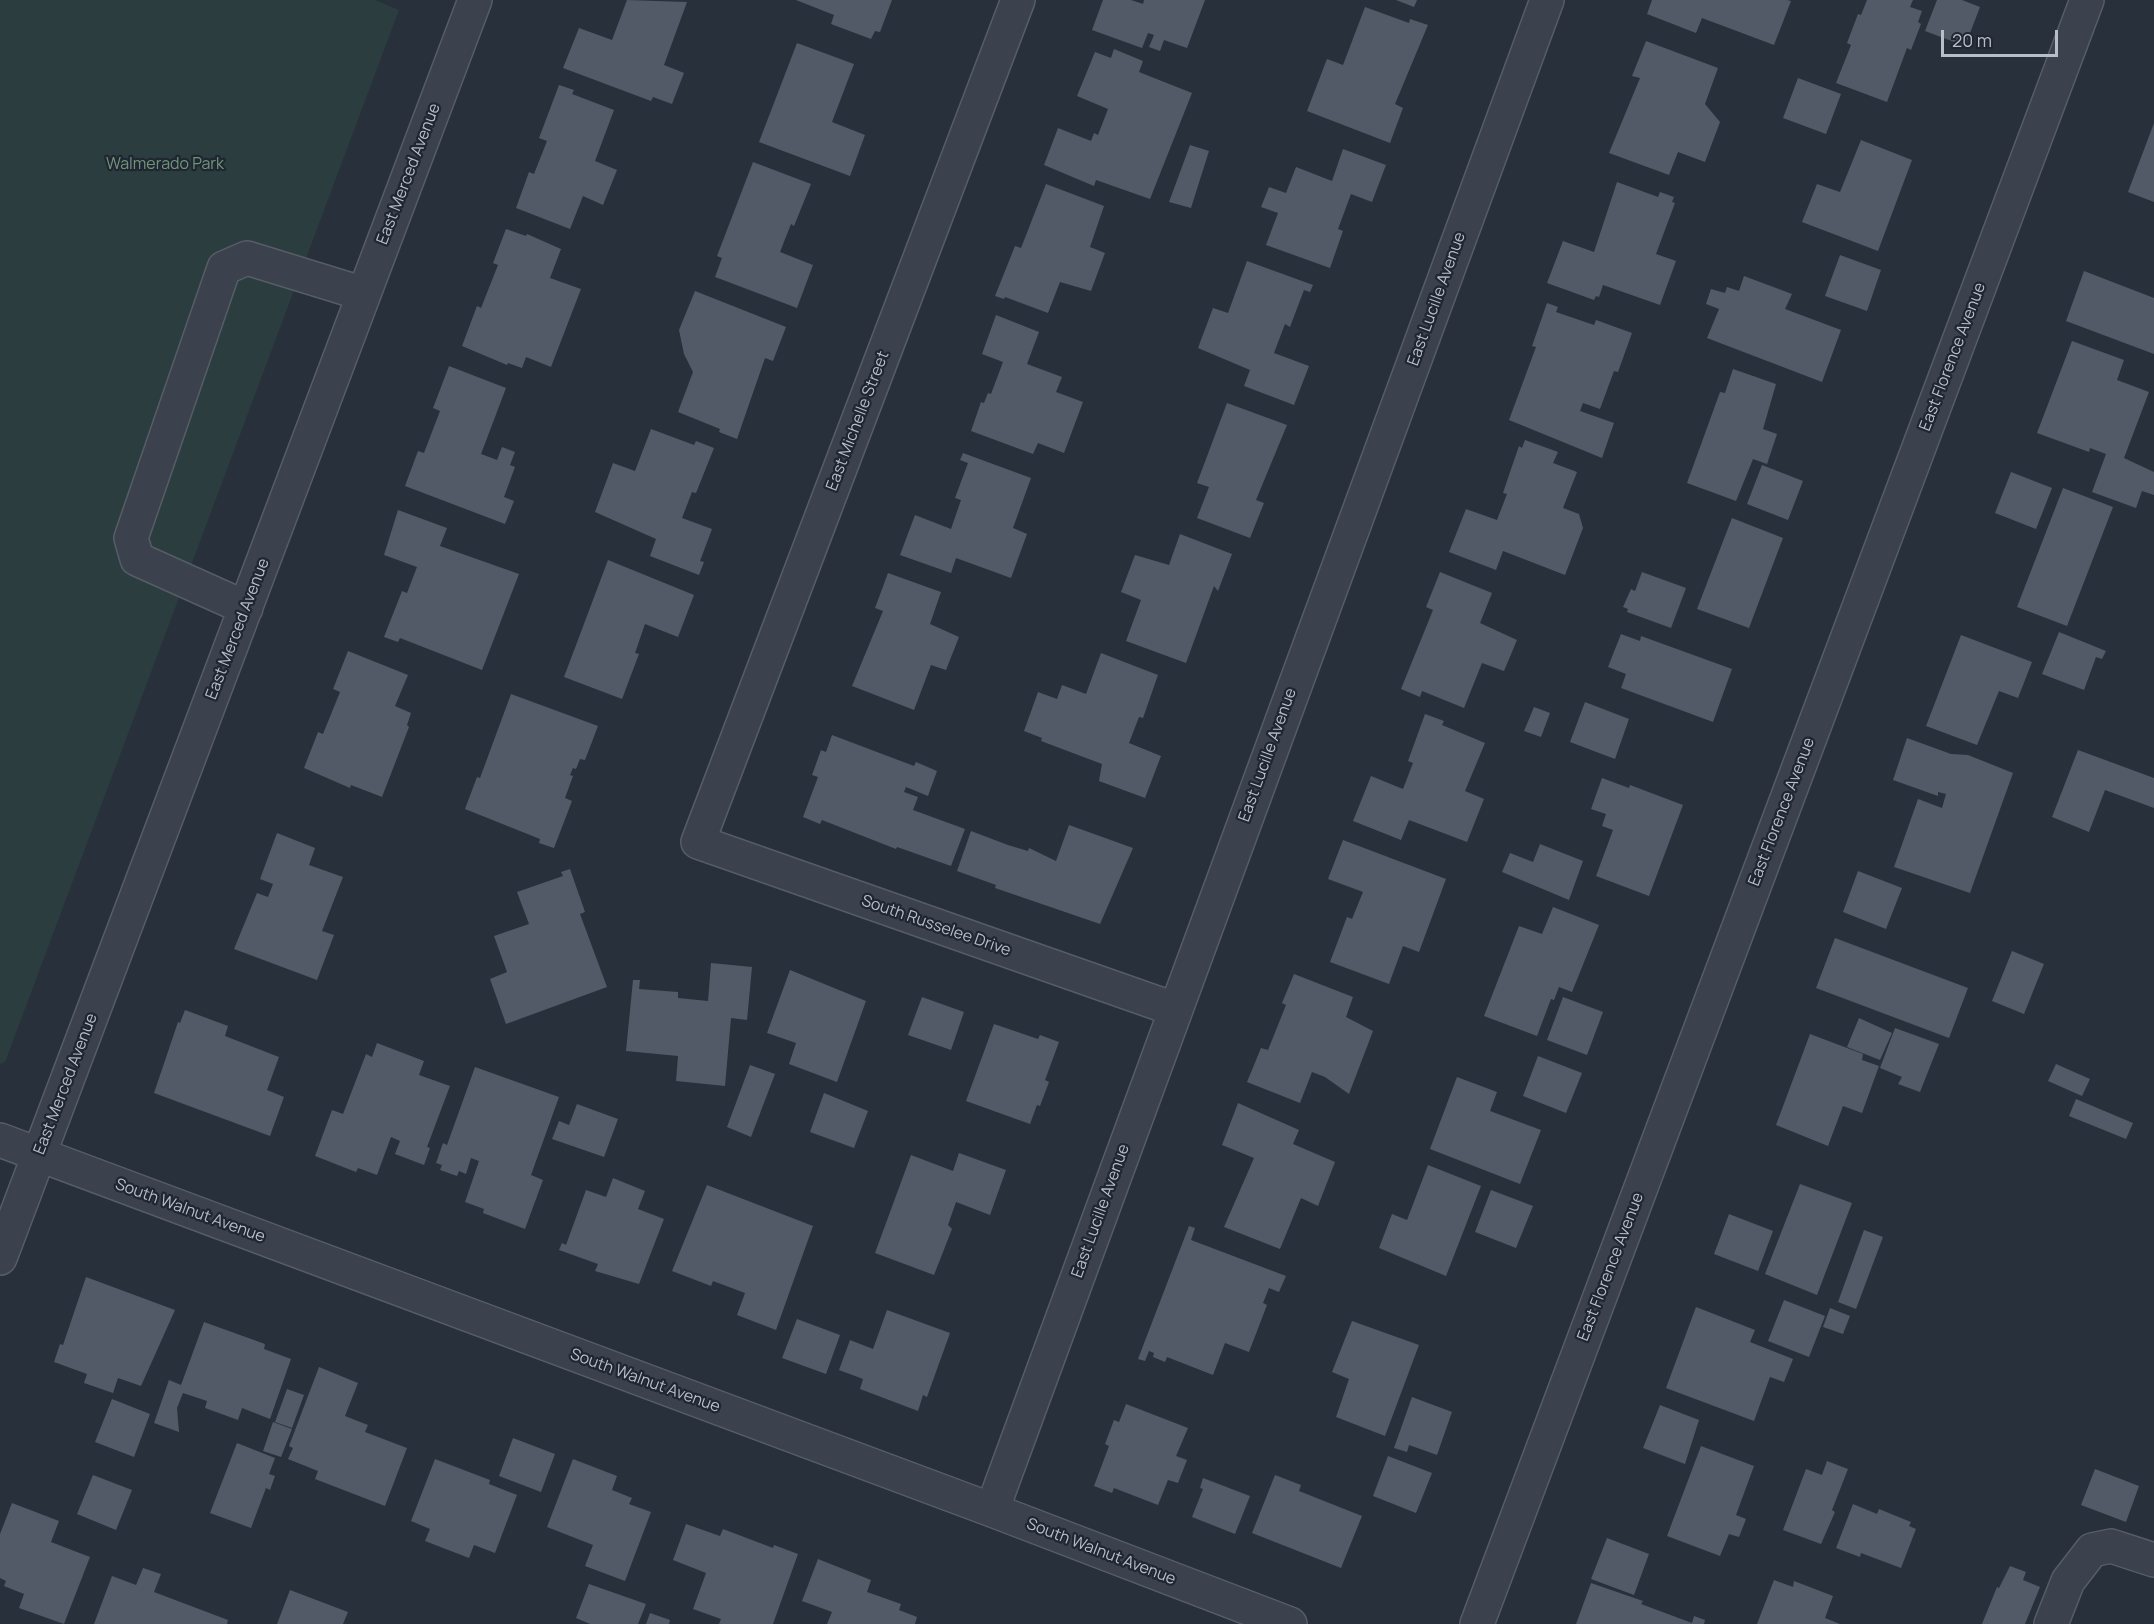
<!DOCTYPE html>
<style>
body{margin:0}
#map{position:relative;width:2154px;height:1624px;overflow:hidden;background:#28303c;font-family:Manrope,sans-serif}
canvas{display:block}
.scale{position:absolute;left:1941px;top:30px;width:117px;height:27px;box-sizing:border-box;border:3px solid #b8bec7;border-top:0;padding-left:8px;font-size:18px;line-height:21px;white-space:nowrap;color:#b8bec7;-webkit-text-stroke:4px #202732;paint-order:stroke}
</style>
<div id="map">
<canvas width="2154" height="1624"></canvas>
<div class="scale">20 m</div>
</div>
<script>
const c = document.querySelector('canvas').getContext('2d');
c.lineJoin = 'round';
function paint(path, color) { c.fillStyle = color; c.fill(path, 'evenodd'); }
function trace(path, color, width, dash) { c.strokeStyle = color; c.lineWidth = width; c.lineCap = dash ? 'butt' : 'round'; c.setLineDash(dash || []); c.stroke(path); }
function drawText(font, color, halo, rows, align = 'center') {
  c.font = font + ' Manrope,sans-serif'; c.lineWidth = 4.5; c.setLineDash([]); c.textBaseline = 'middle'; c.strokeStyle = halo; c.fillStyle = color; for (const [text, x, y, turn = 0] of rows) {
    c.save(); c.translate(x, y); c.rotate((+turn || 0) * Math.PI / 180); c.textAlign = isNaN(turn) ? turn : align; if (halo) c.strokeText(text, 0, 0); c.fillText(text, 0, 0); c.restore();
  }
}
const green = new Path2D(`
 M0,0h375l24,10 -394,1052 -5,2z`);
const building = new Path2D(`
 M627,0l60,2 -23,63 20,8 -12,31 -19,-7 -2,4 -88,-33 16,-40 33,12z
 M796,0h96l-12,32 -5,-1 -4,8 -40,-15 3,-9z
 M1103,0h28l12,4 1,-4h61l-18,48 -23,-8 -4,11 -11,-4 5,-12 -6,-2 -6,15 -50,-18z
 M1396,0h21l-3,7z
 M1652,0h135l4,1 -17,44 -72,-27 -6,15 -49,-19z
 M1867,0h46l-3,7 12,4 -4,11 3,2 -10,26 -4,-2 -20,54 -51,-19 15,-38 -4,-2 11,-29 3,1z
 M1937,0h25l18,7 -15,39 -40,-15z
 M1365,7l44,16 1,-4 18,6 -33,79 8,4 -13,35 -83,-32 20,-52 16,6z
 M1646,41l72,27 -13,36 15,18 -15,40 -27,-10 -9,23 -60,-22 31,-75 -8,-2z
 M797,43l57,21 -22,58 33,13 -15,41 -91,-34z
 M1114,49l29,12 -4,11 53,21 -42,106 -54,-19 -2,6 -50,-21 14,-37 33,13 3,-8 4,2 10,-26 -31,-13 18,-44 16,6z
 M1798,78l43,16 -15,40 -43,-16z
 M559,85l15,5 -2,4 42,16 -19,51 22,9 -14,35 -20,-9 -13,33 -54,-21 13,-36 5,2 13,-33 -8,-3z
 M2154,123v79l-26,-10z
 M1861,140l51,20 -34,91 -76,-29 15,-38 23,8z
 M1190,145l19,6 -18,57 -22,-6z
 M1343,149l43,16 -14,37 -21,-8 -13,35 5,2 -13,37 -64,-23 12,-32 -17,-6 8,-20 17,6 10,-26 36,14z
 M753,162l58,22 -17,42 -3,-2 -11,28 33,13 -16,43 -82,-31 7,-19 -5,-2z
 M1617,182l41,15 2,-5 14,5 -2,5 3,1 -19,51 20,7 -16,44 -57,-20 -4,12 -3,-1 -2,4 -47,-17 16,-42 31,11z
 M1046,184l58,22 -14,41 15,6 -14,38 -31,-9 -12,31 -43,-16 -1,2 -9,-3 20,-50 6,2z
 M506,229l20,7 1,-2 34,15 -11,29 31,11 -30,78 -25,-10 -4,11 -14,-5 -1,2 -45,-19 15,-40 4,2 17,-43 -5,-2z
 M1840,255l41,15 -14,41 -42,-15z
 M1247,261l66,24 -3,7 -6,-2 -14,37 -5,-3 -11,29 35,13 -15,39 -50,-19 6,-16 -52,-22 15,-40 15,5z
 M2084,271l70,27v56l-88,-33z
 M1744,276l48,18 -7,15 56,21 -19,52 -115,-44 12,-29 -13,-5 5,-15 14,4 2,-6 12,4z
 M695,291l91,36 -13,34 -8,-3 -28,81 -18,-7 1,-3 -42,-17 15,-40 -9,-18 -5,-24z
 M1547,303l11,4 -2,5 38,13 2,-5 36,13 -14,39 -4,-1 -14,38 -17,-6 -3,8 34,12 -12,35 -93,-38 27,-73 -4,-1z
 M996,315l43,17 -12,32 35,13 -6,15 27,10 -19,51 -26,-10 -5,11 -62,-23 10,-29 3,1 4,-10 3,1 12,-32 -21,-8z
 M2072,341l52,19 -7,20 32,12 -25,66 30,14v23l-12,-4 -6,17 -44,-16 14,-38 -16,-6 -1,4 -52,-19z
 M449,366l57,22 -25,66 16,6 5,-13 13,5 -5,13 5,2 -11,30 10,4 -9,23 -100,-38 13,-35 6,2 16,-42 -7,-3z
 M1733,369l43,15 -13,45 14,5 -10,30 -14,-5 -17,42 -49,-18 33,-91 5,1z
 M1227,403l60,22 -31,75 8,3 -14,35 -53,-20 12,-31 -12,-4z
 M651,429l43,16 2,-4 18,7 -18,45 -4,-1 -10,26 30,11 -12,32 4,1 -5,13 -49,-19 6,-17 -61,-27 18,-49 22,8z
 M1525,440l33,12 -5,11 24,9 -14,36 16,6 4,14 -18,47 -62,-24 -7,19 -47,-18 17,-43 31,11 10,-26 -4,-1 7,-21 9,-26 3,2z
 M963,453l68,25 -18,50 14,6 -16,44 -55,-20 -5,15 -51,-18 15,-40 36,14 10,-29 -6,-2 13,-35 -8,-3z
 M1762,465l41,16 -15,39 -41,-16z
 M2011,472l41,16 -16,41 -41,-16z
 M2063,488l50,19 -46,119 -50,-19z
 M398,510l49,18 -7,18 79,28 -37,96 -82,-32 -2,4 -14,-5 18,-46 5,2 10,-26 -33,-12z
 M1732,518l51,20 -34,90 -52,-19z
 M1180,534l52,20 -14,37 -4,-5 -28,77 -60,-22 15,-41 -20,-8 14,-37 34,10z
 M608,560l86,35 -16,42 -33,-13 -10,29 4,1 -17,45 -58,-22z
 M1440,572l52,21 -12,30 37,17 -13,31 -22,-8 -18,45 -42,-17 -2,6 -19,-8 32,-79 -7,-3z
 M1642,572l44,16 -15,40 -44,-16 1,-3 -5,-2 8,-18 4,2z
 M888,573l53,19 -11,32 29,13 -13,33 -15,-5 -17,45 -62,-24 31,-75 -8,-3z
 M2059,632l47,19 -4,8 -6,-2 -12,33 -42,-16z
 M1621,634l19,7 1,-5 91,33 -19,53 -92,-34 5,-14 -18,-7z
 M1961,635l71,27 -14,36 -19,-7 -22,54 -51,-19z
 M348,651l60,24 -13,31 16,7 -4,12 2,2 -27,70 -31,-12 -1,3 -46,-20 14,-36 5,2 17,-42 -7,-3z
 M1101,653l57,22 -15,43 -4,-1 -10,26 32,13 -16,42 -46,-17 3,-17 -61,-23 1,-3 -18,-7 14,-39 19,7 5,-14 24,9z
 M511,694l87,32 -13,34 -5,-1 -4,10 -3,-1 -3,7 3,1 -8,22 7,3 -18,47 -15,-5 1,-4 -75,-30 12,-32 3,1z
 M1585,702l44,17 -14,40 -45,-17z
 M1534,707l16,6 -9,24 -17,-6z
 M1425,714l19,7 -2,4 43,18 -20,48 19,8 -17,43 -58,-22 -8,20 -48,-19 18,-45 32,13 10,-26 -5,-2z
 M832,735l82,31 2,-4 21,9 -9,25 -22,-9 -2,5 14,5 -5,13 52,19 -14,37 -54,-19 -1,2 -74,-29 -2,4 -17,-7 15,-40 -6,-2 9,-25 5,2z
 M1907,738l44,16 17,1 45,18 -43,120 -76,-26 24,-68 24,9 4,-14 -8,-2v4l-45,-16z
 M2078,750l76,28v30l-49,-18 -16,42 -37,-15z
 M1602,778l27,10 1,-3 53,20 -34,91 -53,-20 17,-46 -11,-4 4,-12 -15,-5z
 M1069,825l64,23 -33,76 -105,-36 1,-3 -39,-14 14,-40 37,14 20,6 1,-3 27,13z
 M277,833l38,15 -6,17 34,12 -21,54 12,4 -17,45 -83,-31 23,-56 11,4 5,-13 -13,-5z
 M1343,840l103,39 -27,73 -16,-6 -14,38 -59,-22 17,-45 5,2 11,-27 -35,-13z
 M1540,844l43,17 -14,39 -67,-28 8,-19 23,9z
 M570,869l15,43 -5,2 27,73 -101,37 -16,-45 17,-7 -13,-36 35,-12 -12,-32 46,-16 -2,-4z
 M1858,871l44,17 -16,41 -43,-17z
 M1553,907l46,18 -27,67 -13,-5 -5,13 -3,-1 -14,37 -53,-20 35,-90 23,8z
 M1835,938l133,50 -19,50 -133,-50z
 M2012,951l32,13 -20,50 -32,-13z
 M711,963l41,4 -5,53 -16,-2 -6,68 -49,-5 2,-25 -52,-5 7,-71h7l-1,9 39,3v6l30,3z
 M790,970l76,31 -29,81 -48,-18 7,-21 -29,-10z
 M1294,974l59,23 -7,20 27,14 -24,63 -24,-17 -13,-5 -12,31 -53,-21 14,-34 7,2 18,-45 -4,-2z
 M922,997l42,15 -13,38 -43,-15z
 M1563,997l40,15 -16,43 -40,-15z
 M185,1010l43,16 -3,10 54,21 -12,33 17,7 -14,39 -116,-43 24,-71 2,1z
 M1859,1018l33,15 -12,27 -33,-13z
 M994,1024l44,15 2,-4 19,7 -14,38 4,2 -9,24 -3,-1 -7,19 -64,-23z
 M1895,1028l44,16 -19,48 -22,-8 4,-7 -22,-9z
 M1810,1034l53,20 -1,6 17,6 -17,47 -19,-7 -15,40 -52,-21z
 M377,1043l47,18 -5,14 31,11 -23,61 3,1 -6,17 -29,-11 5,-13 -9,-4 -14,38 -19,-7 -2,4 -41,-16 17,-46 11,4 23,-60 6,3z
 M1538,1056l44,17 -16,40 -43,-17z
 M2056,1064l34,15 -8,17 -34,-15z
 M750,1065l25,9 -24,63 -24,-10z
 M475,1067l84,30 -28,78 12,5 -18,49 -42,-16 1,-4 -19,-7 14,-41 -8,-3 -5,16 -7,-3 -2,5 -17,-6 2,-5 -6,-2 7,-20 4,2z
 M1457,1077l40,15 -7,19 51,19 -21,54 -90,-35z
 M824,1093l44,18 -14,37 -44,-16z
 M2076,1099l57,24 -7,16 -57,-23z
 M1238,1103l61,27 -6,14 42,18 -17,44 -17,-8 -21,51 -56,-22 30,-69 -32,-13z
 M577,1104l41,15 -14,38 -52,-18 7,-18 10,4z
 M959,1153l47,17 -16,45 -34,-13 -8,23 4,4 -18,46 -59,-22 36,-98 42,16z
 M1428,1165l53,21 -35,90 -67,-28 13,-34 15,6z
 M613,1178l32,13 -7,18 26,10 -25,65 -44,-13 3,-7 -39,-14 3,-7 4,2 20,-55 20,7z
 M1800,1184l52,19 -35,92 -52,-21z
 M707,1185l106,41 -37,104 -39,-15 8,-22 -32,-12 -2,5 -39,-15z
 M1491,1190l42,16 -17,42 -41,-16z
 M1729,1214l44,17 -15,40 -44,-17z
 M1189,1226l6,2 -4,12 95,36 -7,16 -10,-4 -6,15 4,2 -18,47 -24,-9 -12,32 -46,-18 -2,5 -12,-5 1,-4 -5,-2 -4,10 -7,-2z
 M1864,1230l19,7 -27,72 -18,-7z
 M86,1277l89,33 -34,76 -23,-8 -5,15 -29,-10 3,-9 -33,-12 6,-18 3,1z
 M1784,1300l41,16 -16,41 -41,-16z
 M1696,1307l59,23 -5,12 43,17 -9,23 -14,-5 -16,44 -88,-33z
 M1830,1308l20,8 -7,18 -20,-7z
 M887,1310l63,23 -23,64 -4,-2 -5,16 -58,-22 3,-10 -24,-9 11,-30 23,9z
 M797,1319l43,16 -14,39 -44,-16z
 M1352,1321l67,24 -34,91 -49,-19 13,-38 -17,-7z
 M204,1322l61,22 -1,5 27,10 -21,60 -28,-11 -4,12 -33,-12 2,-7 -24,-8 -6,15 2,24 -25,-9 15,-43 12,5z
 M319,1367l39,16 -13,33 23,9 -3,7 42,16 -22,58 -70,-27 3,-8 -30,-12 5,-11 -4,-2z
 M287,1389l17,6 -12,33 -17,-6z
 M1412,1397l40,15 -15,43 -28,-10 -2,7 -13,-4z
 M112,1399l38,15 -16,43 -39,-15z
 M1126,1404l62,24 -12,28 11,4 -9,23 -10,-3 -10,25 -44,-17 -2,5 -18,-7 15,-40 -4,-2 9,-24 5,2z
 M1660,1405l39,15 -14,44 -42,-16z
 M273,1422l19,7 -11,28 -18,-6z
 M513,1438l42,16 -14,38 -42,-16z
 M237,1443l38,15 -6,16 6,2 -5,14 -4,-2 -15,40 -41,-15z
 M1701,1446l53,20 -18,49 10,4 -7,18 -10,-3 -9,22 -53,-20z
 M1388,1456l44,17 -16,40 -43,-17z
 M435,1459l55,21 -1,4 28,11 -22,58 -21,-8 -5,13 -44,-17 5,-12 -19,-8z
 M573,1459l44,17 -5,14 20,8 -3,6 22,8 -26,69 -40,-15 8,-21 -46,-18z
 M1827,1461l21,8 -16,41 3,2 -3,7 -11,25 -38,-14 23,-61 16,6z
 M2095,1469l44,17 -13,36 -45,-17z
 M93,1475l39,15 -16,40 -39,-16z
 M1275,1475l26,10 -2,6 63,25 -21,52 -89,-35z
 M1203,1478l47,18 -15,38 -43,-17 11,-28 -3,-1z
 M12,1503l47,18 -8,21 39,15 -26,67 -45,-16 5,-14 -20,-8 2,-5 -6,-3v-44z
 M1853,1504l24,10 2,-5 32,13 -2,4 7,3 -15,39 -40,-15 -1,4 -24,-9z
 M686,1524l34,12 3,-7 50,19 1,-3 24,9 -25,70h-54l2,-5 -28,-10 13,-36 -33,-13z
 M1607,1538l42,16 -15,41 -43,-16z
 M818,1559l53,21 -4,12 34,12 -2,6 18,7 -2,7h-88l5,-12 -30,-11z
 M2010,1566l16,6 -3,8 17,7 -15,37h-43l15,-37 2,1z
 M143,1568l18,6 -7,18 74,28 -1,4h-133l18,-48 24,9z
 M1774,1580l19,7 1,-6 39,15 -8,22 15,6h-83z
 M1591,1583l52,18 -2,3 51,19 2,-7 11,4 -1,4h-128z
 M589,1584l57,20 -8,20h-48l-14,-6z
 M290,1590l58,22 -5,12h-66z
 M650,1613l20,7 -1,4h-23z`);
const minor = new Path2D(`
 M1018,0l-320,842 476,167
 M246,608l-109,-49 -6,-21 93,-270 23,-10 117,36
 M0,1140l992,370 298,114
 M0,1258l475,-1258
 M992,1510l555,-1510
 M1477,1624l610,-1624
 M2051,1624l17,-43 24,-31 19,-4 43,14`);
const parkNames = [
 ["Walmerado Park",165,165]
];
const streetNames = [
 ["East Merced Avenue",409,174,-69],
 ["East Lucille Avenue",1437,299,-70],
 ["East Florence Avenue",1953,357,-69],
 ["East Michelle Street",858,421,-69],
 ["East Merced Avenue",238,629,-69],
 ["East Lucille Avenue",1268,755,-70],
 ["East Florence Avenue",1782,812,-69],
 ["South Russelee Drive",936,926,19],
 ["East Merced Avenue",66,1084,-69],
 ["South Walnut Avenue",190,1211,20],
 ["East Lucille Avenue",1101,1211,-70],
 ["East Florence Avenue",1611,1267,-69],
 ["South Walnut Avenue",645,1381,20],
 ["South Walnut Avenue",1101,1552,21]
];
paint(green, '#2b3d3e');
paint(building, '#525a67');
trace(minor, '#565d67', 36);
trace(minor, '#3c424d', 33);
drawText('16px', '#72957a', '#202732', parkNames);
drawText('16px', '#b8bec7', '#202732', streetNames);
</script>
